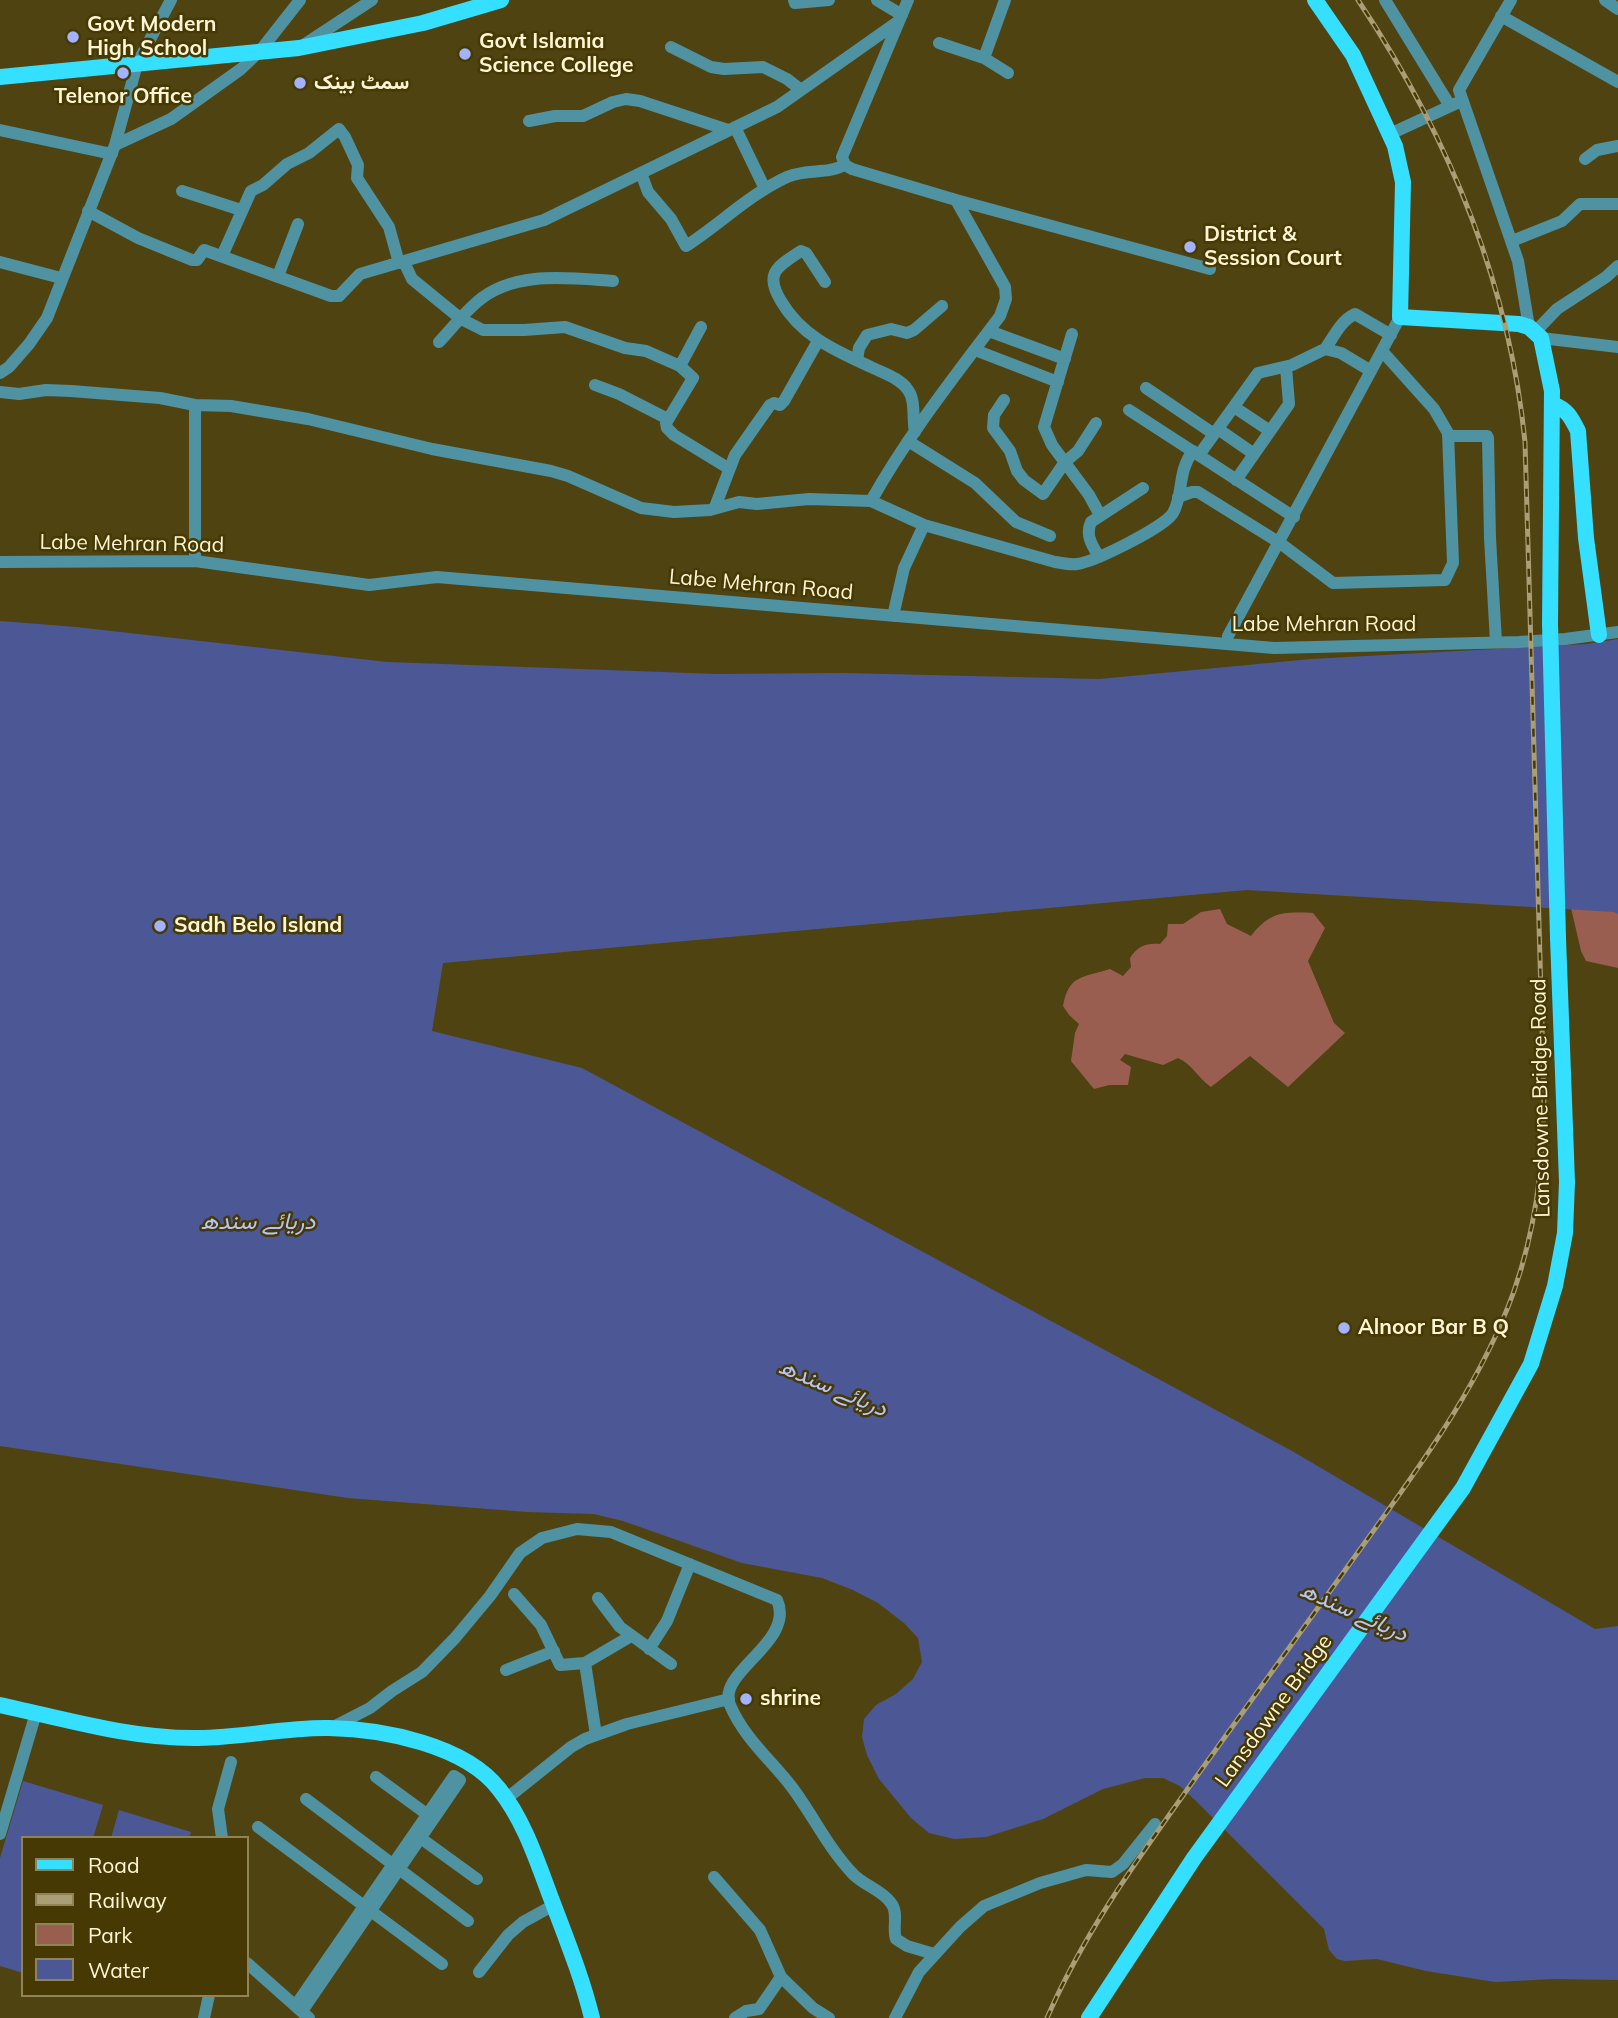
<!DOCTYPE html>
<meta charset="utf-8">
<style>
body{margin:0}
#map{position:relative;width:1618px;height:2018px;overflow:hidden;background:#504312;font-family:Mulish,sans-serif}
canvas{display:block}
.legend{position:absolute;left:21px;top:1836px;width:228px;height:161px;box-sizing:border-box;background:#463904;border:2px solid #908457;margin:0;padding:9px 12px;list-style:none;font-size:21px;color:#fef5d4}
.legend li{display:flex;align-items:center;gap:14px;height:35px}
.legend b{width:35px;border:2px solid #908457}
</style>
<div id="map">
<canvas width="1618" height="2018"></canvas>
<ul class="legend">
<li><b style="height:9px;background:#34dfff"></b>Road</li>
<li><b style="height:9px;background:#a99e75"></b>Railway</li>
<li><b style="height:19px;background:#995e50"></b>Park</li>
<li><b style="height:19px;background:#4c5896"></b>Water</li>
</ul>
</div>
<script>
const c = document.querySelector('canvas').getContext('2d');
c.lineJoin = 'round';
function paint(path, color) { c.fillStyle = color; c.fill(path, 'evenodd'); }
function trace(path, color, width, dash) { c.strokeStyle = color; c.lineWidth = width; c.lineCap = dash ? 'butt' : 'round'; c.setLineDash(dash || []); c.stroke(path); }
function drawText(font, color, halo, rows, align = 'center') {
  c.font = font + ' Mulish,Vazirmatn,sans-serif'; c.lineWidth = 5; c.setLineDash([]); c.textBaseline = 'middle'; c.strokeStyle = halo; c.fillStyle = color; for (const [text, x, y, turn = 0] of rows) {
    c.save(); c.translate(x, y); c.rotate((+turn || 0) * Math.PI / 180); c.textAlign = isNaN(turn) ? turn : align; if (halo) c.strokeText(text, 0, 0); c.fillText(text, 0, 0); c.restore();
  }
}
const green = new Path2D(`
 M1568,895l50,18v55l-32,-7 -5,-10z
 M1220,909l7,15 24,12c20,-25 32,-24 62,-23l12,15 -17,33 26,62 11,10 -57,54 -38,-31 -39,31c-14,-10 -18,-22 -33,-29l-15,7 -38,-11 -5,6 11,7 -3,18h-19l-15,4 -23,-28 4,-28 4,-9 -10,-9 -6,-9c6,-32 20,-28 47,-37l13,7 8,-9 -1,-9c8,-12 16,-15 30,-14l7,-8 1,-12h15l18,-12z`);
const water = new Path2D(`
 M0,621l76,6 311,35 330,12 126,-1 256,6 212,-20 276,-15 31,-5v275l-4,-2 -367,-22 -804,73 -11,68 150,37 710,383 303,178 23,-3v354l-64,-1 -59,3 -69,-11 -49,-12 -32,2 -8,-2 -8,-9 -5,-21 -126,-126 -18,-17 -17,-8h-18l-42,11 -60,30 -57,18 -32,2 -25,-6 -18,-15 -32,-39 -12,-24 -5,-18 2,-18 12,-14 20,-11 17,-15 9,-17 -4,-24 -14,-15 -26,-20 -25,-13 -31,-12 -80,-15 -119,-42 -29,-7 -67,-2 -179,-14 -348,-52z
 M23,1781l80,24 -10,33h-70v135l-23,-7v-108z
 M119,1810l72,22 -2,6h-78z`);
const minor = new Path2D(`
 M794,0l1,3 34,-3
 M877,0l25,15
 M1385,0l65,106
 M1511,0l-52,90 59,171 11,66
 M1605,0l13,9
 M1501,16l117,66
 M939,43l45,15 24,15
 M305,44l67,-44
 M671,47l40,20 13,2 39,-2 24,12 14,11
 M984,58l21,-58
 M529,121l26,-5h28l30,-14 13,-3 14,2 88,29
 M735,127l30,62
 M0,130l112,24
 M1390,134l67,-31
 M115,145l56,-26 70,-50 19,-18 40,-51
 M1585,159l12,-9 21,-4
 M641,173l7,19 23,27 15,27c34,-22 64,-52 101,-69 22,-9 38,-2 58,-12
 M182,191l59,19
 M956,200l254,69
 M88,211l50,27 54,22h5l7,-10 127,46h8l21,-22 184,-54 233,-113 122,-86
 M1512,241l50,-20 18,-17h38
 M222,256l29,-65 12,-6 24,-21 22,-11 30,-24 6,8 13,28 -1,13 32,49 10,36
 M0,262l61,16
 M404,262l8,17 49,40 22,11h41l41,-3 60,21 21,3 34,15 21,-39
 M278,276l20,-52
 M825,282l-19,-29 -5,-2c-24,16 -37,22 -20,50 20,35 55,50 90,66 12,6 29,11 37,23 8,11 4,28 7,42
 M989,331l76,28
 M1536,331l21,-22 49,-32 12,-11
 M1072,334l-28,93 8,18 37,50 11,20
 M1541,338l77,9
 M439,342c12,-13 24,-28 38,-40 36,-32 92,-24 136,-21
 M1325,349c9,-12 15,-28 30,-35l36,21
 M975,350l83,32
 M857,360l2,-12 8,-13 24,-6 16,4 7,-3 28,-24
 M680,366l13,12 -27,45 1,5 7,7 54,33
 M0,373l9,-6 20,-23 18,-26 68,-173 22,-81 34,-64
 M595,385l24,9 49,25
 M1146,388l68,46
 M0,392l19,2 27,-4 25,1 89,7 35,7 36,1 77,13 124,30 119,22 17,5 73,32 33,4 36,-2 29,-8 18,2 52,-5 62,2 53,24 131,37c7,1 15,3 22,2 17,-2 88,-37 96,-51 11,-20 4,-41 20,-62
 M1004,400l-10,15 -1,13 17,23 7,20 7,9 19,14 22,-32 13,-11 18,-28
 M195,405v156
 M1234,407l36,24
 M1129,410l165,107
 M1218,429l36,25
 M1448,436h39l1,2 2,100 6,104
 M908,441l67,42 41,39 34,14
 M1199,455l59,-82 34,-8 33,-16 16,4 30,18
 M1236,480l53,-76 -3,-37
 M1178,497l14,-5h6l82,51 53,40 112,-3 8,-17 -5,-130 -14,-24 -52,-58
 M871,501c37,-66 84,-125 129,-185l6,-17 -1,-12 -49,-87 -104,-31 -7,-4 -3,-8 66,-157
 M715,507l20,-52 35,-50 4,-2 6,2 4,-4 34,-60
 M1099,557c-7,-12 -14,-22 -8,-35l52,-34
 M0,562l195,-1 174,24 68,-8 837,71 245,-6 46,-3 53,-7
 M893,616l11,-48 20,-43
 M1228,636l172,-319
 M514,1594l27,31 19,40 25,-2 46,-27
 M598,1598l22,29 51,37
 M649,1649l18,-28 23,-57
 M585,1663l11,72
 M506,1670l48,-19
 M333,1727l37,-19 22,-17 30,-19 33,-34 35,-42 30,-43 22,-15 35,-9 34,3 166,68c19,42 -61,72 -47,105 14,33 41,55 61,81 22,29 37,62 62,88 10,11 29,16 38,29 8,10 1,25 5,36l11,7 27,8
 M376,1777l52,38
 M306,1799l162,122
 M506,1799l65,-52 14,-8 42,-15 102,-25
 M258,1827l184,137
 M0,1834l36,-121
 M415,1834l62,45
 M222,1838l-4,-29 13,-47
 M714,1877l46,53 21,47 32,31 16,10
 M247,1963l62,55
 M479,1972l29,-37 15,-13 31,-17
 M296,2005l158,-229 6,4 -158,231
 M204,2018l5,-23
 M735,2018l11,-7 13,-2 22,-32
 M895,2018l24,-46 41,-45 24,-21 56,-23 46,-13 26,2 11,-8 32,-40`);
const major = new Path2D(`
 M1315,0l38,55 42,91 8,36 -3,135 119,7 10,3 12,11 11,53 -2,233
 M0,77l299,-29 124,-25 78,-23
 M1552,404c15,5 19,13 26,27l8,107 13,97
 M0,1705c65,14 131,34 198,33 44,0 88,-11 131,-10 54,1 136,17 170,61 25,31 38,72 52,109 15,40 31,79 41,120
 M1089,2018l105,-160 269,-370 68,-124 24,-78 10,-53 2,-51 -9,-244`);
const rail = new Path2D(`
 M1047,2018c39,-90 96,-166 152,-245 58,-81 117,-162 175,-243 54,-75 109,-152 140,-239 22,-63 30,-129 30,-195l-19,-654c-16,-161 -77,-307 -167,-442`);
const majorBridge = new Path2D(`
 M1550,624l8,314`);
const markers = [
 [73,37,7,"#a2b2fd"],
 [465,54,7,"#a2b2fd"],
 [123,73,7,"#a2b2fd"],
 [300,83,7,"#a2b2fd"],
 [1190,247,7,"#a2b2fd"],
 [160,926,7,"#a2b2fd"],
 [1344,1328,7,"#a2b2fd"],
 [746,1699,7,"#a2b2fd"]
];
const poiNames = [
 ["Govt Modern",87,25],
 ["High School",87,49],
 ["Govt Islamia",479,42],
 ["Science College",479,66],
 ["سمٹ بینک",314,83],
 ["Telenor Office",123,97,"center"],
 ["District &",1204,235],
 ["Session Court",1204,259],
 ["Sadh Belo Island",174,926],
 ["Alnoor Bar B Q",1358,1328],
 ["shrine",760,1699]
];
const streetNames = [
 ["Labe Mehran Road",132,544,1],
 ["Labe Mehran Road",761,585,5],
 ["Labe Mehran Road",1324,625],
 ["Lansdowne Bridge Road",1541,1098,-91],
 ["Lansdowne Bridge",1274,1711,-54]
];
const waterNames = [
 ["دریائے سندھ",258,1222],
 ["دریائے سندھ",833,1388,23],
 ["دریائے سندھ",1354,1612,24]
];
paint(green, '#995e50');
paint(water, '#4c5896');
trace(minor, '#4f93a2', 12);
trace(major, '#34dfff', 16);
trace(rail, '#a99e75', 5);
trace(rail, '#463904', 2.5, [8]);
trace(majorBridge, '#34dfff', 16);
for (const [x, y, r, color] of markers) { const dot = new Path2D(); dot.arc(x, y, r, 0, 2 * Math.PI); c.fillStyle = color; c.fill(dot); trace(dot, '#463904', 2.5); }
drawText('bold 21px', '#fef5d4', '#463904', poiNames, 'left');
drawText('21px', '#fef5d4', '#463904', streetNames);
drawText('italic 23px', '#b7c4fb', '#463904', waterNames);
</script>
